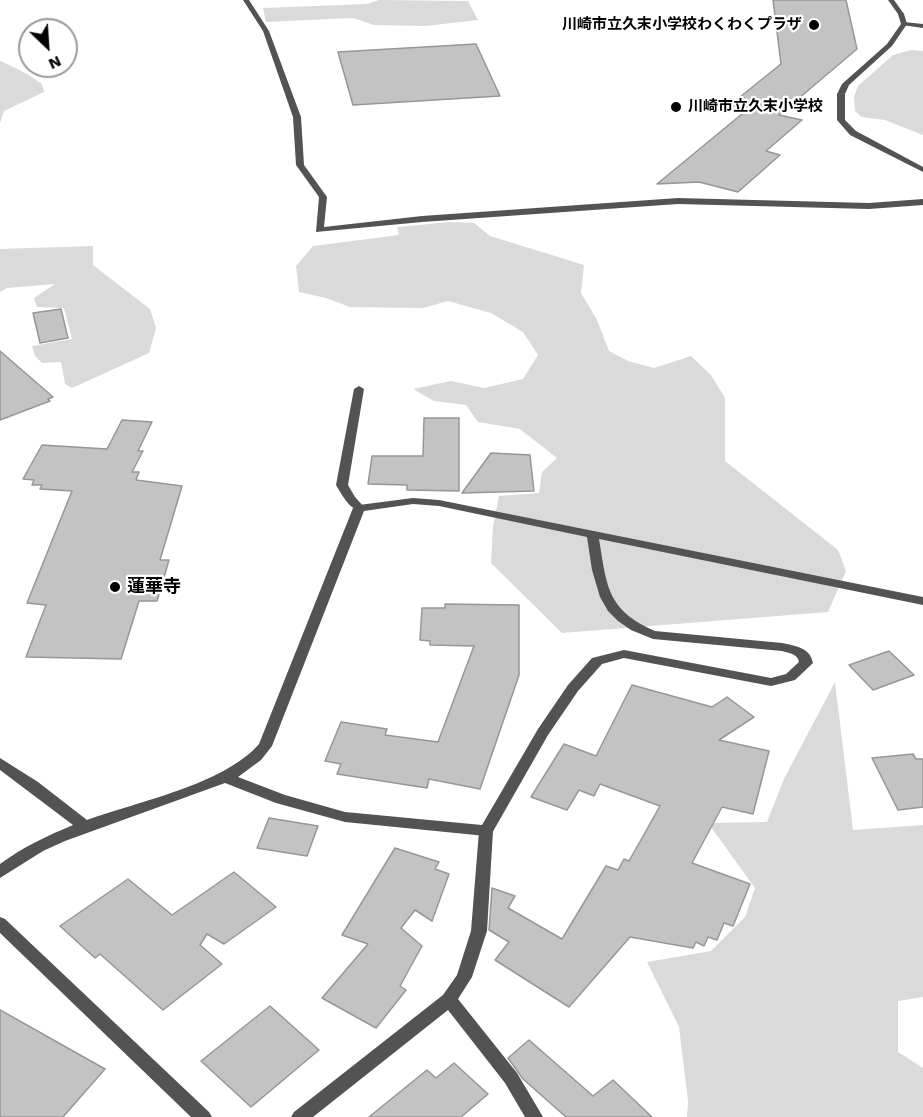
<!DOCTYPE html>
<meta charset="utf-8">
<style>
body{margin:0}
#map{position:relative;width:923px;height:1117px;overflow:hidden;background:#fff;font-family:"Work Sans",sans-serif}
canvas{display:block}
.north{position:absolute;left:18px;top:18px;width:60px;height:60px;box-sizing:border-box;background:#fff;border:2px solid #999;border-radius:50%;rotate:155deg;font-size:16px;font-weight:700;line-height:24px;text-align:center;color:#000}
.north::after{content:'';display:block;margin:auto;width:21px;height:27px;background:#000;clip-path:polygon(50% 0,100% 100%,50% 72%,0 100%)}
</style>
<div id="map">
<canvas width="923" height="1117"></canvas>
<div class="north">N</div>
</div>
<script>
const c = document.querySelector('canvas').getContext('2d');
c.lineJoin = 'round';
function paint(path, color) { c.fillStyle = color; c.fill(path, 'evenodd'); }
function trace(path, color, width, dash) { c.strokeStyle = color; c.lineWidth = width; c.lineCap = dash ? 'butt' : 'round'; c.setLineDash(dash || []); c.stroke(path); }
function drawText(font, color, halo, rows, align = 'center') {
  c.font = font + ' "Work Sans","Noto Sans JP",sans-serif'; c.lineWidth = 4.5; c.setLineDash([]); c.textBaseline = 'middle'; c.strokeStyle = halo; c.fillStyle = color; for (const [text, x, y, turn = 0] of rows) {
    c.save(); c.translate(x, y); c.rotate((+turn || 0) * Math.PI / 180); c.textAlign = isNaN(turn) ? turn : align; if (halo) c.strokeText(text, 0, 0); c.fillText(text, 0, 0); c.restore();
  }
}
const green = new Path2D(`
 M379,0l89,1 10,19 -53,6 -51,-1 -21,-7 -87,4 -3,-14 104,-4z
 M911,50l12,1v84l-38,-15 -23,-3 -7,-6 -1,-14 4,-11 35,-31z
 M0,61c16,7 29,13 42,23l2,8 -40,19 -4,12z
 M450,222l24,1 16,13 94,29 -3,28 16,27 12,31 19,10 26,7 37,-12 20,19 14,23v63l113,89 8,21 -18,41 -266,21 -71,-70 2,-36 6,-31 40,-3 3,-21 15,-14 -37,-29 -42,-7 -12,-17 -32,-4 -21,-12 38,-8 33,7 39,-9 15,-24 -15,-23 -32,-19 -43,-12 -25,7 -73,-1 -24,-9 -27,-6 -3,-26 17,-20 86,-11 -2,-8z
 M93,246v19l57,44 6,19 -7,25 -77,35 -7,-4 -4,-22 -19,1 -7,-7 -3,-10 40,-7 -8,-31 -27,-1 -3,-9 21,-14 -48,4 -7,4v-43z
 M835,682l18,148 70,-5v172l-25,4v51l25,16v49h-236l1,-16 -9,-74 -32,-65 64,-11 34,-34 10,-29 -47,-65 59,-1 17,-43z`);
const building = new Path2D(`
 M773,0h73l11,49 -78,66 23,5 -36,31 14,4 -42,37 -39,-10 -42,2 91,-75 -18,-4 51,-41z
 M476,44l24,52 -147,9 -15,-53z
 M61,309l7,29 -28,5 -7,-30z
 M0,351l53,46 -5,2 2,2 -50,19z
 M424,418h35v73l-52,-1v-5l-39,-1 4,-28h51z
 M122,420l30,2 -14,29h5l-11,21h7l-3,8 46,6 -22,74h9l-12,41h-18l-18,58 -95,-2 20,-52 -19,-2 45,-112 -32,-2 2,-4h-10l2,-5 -11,-1 19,-34 65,4z
 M491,453l39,2 4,36 -72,2z
 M445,604l74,1v70l-39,114 -51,-10 -2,9 -90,-14 4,-10 -16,-3 16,-39 46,7 -2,6 53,7 36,-96 -44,-1v-4l-10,-1 2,-32h23z
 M889,651l25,24 -41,15 -24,-25z
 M632,685l80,22 15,-10 27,20 -35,23 50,11 -16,63 -31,-7 -30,56 58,21 -17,42 -9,-3 -7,17 -9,-3 -4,9 -8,-4 -3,6 -63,-11 -61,70 -74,-47 14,-18 -20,-12 3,-42 23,8 -7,12 54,31 44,-73 12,4 6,-11 5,2 31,-55 -60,-22 -6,12 -15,-6 -12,20 -36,-13 33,-53 32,12z
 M913,754l3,5h7v48l-25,3 -26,-52z
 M269,818l49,8 -11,30 -50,-8z
 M395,848l44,14 -4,7 14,5 -17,47 -17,-11 -14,18 21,18 -22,40 6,4 -30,38 -54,-30 46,-54 -26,-9z
 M234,872l42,35 -52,37 -17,-10 -7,11 22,19 -59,46 -63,-56 -5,4 -35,-32 68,-47 44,36z
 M270,1006l49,44 -68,57 -50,-46z
 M0,1010l105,59 -42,48h-63z
 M529,1040l64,56 20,-16 39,37h-86l-43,-38 -15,-21z
 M454,1063l34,31 -27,23h-92l58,-47 9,8z`);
const lane = new Path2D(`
 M904,22l19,2v4l-21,-3 -1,-1z
 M359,386l5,3 -16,96 7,12 10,11 -6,3c-11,-4 -17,-16 -23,-26l18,-96z
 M486,826l5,1 2,4 -6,100 -15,46 -14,22 59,74 26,44h-18l-20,-34 -57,-73 -135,107h-22l3,-5 149,-117 14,-20 14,-44 8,-100 2,-4z`);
const street = new Path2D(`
 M243,0h6l20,31 32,86 3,48 23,32 -3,30 98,-11 256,-18 191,5 54,-4v6l-54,4 -191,-5 -256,18 -106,10 3,-35 -23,-32 -3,-48 -30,-86z
 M888,0h6l10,14 3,10 -15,22 -43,39 -4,9v26l11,11 67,36v5l-73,-37 -13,-15v-26l5,-10 45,-40 14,-20 -3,-10z
 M413,498l26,2 484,97v8l-324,-66c8,48 8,71 56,92l127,12c13,3 28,4 31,20l-18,17 -24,6 -147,-28 -22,6 -24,27 -30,44 -57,100 -5,1 -141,-14 -69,-19 -51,-20 -160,58 -22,10 -43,27v-14c23,-17 47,-28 73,-39l-73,-55v-12l38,24 49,38c52,-19 136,-35 172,-76l94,-236 6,-3zM413,504l26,2 148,31 5,33 8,27 8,14 10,10 13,9 22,9 129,12c7,2 16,3 17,11l-13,12 -15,4 -147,-28 -32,8 -24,27 -30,44 -56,96 -137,-13 -60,-17 -47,-18 23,-17 11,-14 92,-235z
 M0,917l5,2 204,193 3,5h-21l-191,-184z`);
const markers = [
 [814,25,6,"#000"],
 [676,107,6,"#000"],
 [115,587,6,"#000"]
];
const farPoinames = [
 ["川崎市立久末小学校わくわくプラザ",802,25],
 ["川崎市立久末小学校",688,107,"left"]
];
const poiNames = [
 ["蓮華寺",127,587]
];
paint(green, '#dadada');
paint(building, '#c3c3c3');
trace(building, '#979797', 1.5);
paint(lane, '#535353');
paint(street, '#535353');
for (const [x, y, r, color] of markers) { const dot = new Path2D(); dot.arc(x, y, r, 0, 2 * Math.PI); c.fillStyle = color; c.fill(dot); trace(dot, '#fff', 2); }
drawText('bold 15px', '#000', '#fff', farPoinames, 'right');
drawText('bold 18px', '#000', '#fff', poiNames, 'left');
</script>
